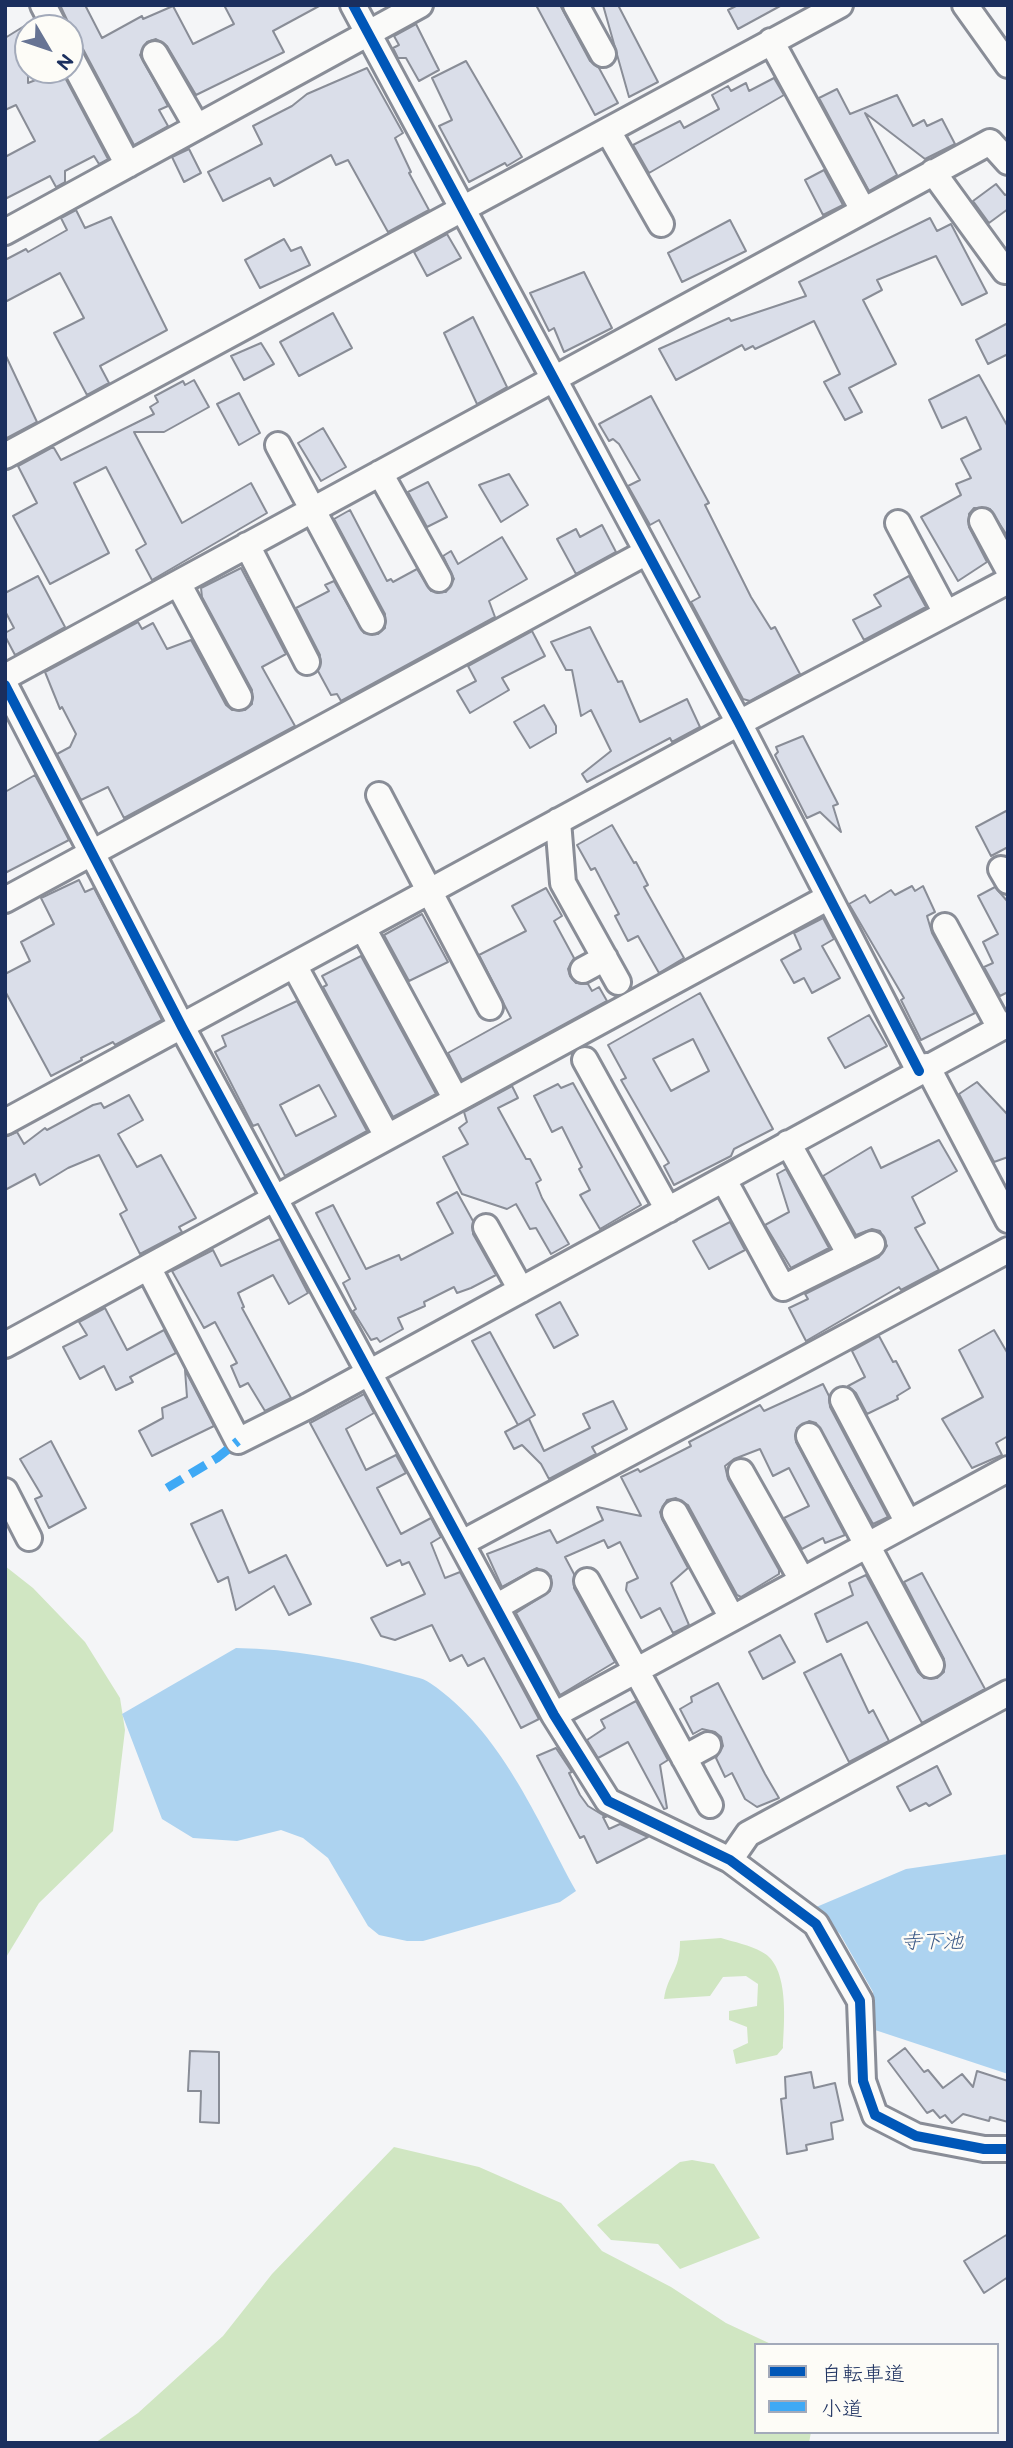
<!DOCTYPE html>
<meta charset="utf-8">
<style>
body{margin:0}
#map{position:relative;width:1013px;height:2448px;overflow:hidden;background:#f4f5f7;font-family:"Balsamiq Sans","Klee One",sans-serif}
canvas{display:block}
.frame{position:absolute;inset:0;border:7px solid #1b2f5e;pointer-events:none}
.legend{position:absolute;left:754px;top:2343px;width:245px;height:91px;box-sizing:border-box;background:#fdfcf7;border:2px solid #a3aaba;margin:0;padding:9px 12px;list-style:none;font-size:21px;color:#1b2f5e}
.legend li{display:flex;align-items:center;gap:14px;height:35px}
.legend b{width:35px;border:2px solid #a3aaba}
.north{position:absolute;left:14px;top:14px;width:70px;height:70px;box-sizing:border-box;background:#fdfcf7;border:2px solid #a3aaba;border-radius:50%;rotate:129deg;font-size:19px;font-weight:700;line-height:28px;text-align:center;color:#1b2f5e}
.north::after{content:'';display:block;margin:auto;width:24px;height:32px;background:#677494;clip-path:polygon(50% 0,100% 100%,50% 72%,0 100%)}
</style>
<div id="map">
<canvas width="1013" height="2448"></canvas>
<div class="frame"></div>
<ul class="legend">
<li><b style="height:9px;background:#0057b8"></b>自転車道</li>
<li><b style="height:9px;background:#3fa9f5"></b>小道</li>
</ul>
<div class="north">N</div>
</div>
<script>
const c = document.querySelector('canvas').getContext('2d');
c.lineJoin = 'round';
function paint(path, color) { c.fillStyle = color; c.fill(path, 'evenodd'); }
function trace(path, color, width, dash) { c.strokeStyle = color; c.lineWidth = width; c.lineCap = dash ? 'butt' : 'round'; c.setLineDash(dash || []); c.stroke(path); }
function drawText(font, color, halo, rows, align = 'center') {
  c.font = font + ' "Balsamiq Sans","Klee One",sans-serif'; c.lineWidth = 5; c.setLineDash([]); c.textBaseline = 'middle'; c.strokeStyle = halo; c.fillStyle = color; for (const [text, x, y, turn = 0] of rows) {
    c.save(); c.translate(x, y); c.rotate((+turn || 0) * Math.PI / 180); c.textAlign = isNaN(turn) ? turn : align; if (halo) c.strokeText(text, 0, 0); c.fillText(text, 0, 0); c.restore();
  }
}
const green = new Path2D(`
 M5,1566l28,22 52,54 35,56 5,32 -12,101 -74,72 -34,56z
 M721,1938c13,4 29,7 41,14 28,14 22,71 21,96l-6,7 -41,9 -3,-14 15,-7 -1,-16 -18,-7v-9l28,-5 1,-22 -12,-8 -23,1 -13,19 -46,3c4,-26 16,-27 16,-58z
 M394,2147l85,20 82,36 41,48 69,36 55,36 47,22h-17v87h55l-2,11h-714l43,-30 85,-77 49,-62z
 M692,2160l22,4 46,74 -80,31 -22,-25 -47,-4 -14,-15 83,-63z`);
const water = new Path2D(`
 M236,1648c55,1 111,11 164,25 9,3 22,4 30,10 71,48 106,135 146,208l-16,11 -137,39h-16l-28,-6 -11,-9 -40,-68 -25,-20 -22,-8 -44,11 -44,-3 -31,-19 -40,-105z
 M1008,1854v220l-133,-44 -2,-38 -33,-58 -26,-26 92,-39z`);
const building = new Path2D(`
 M60,5h25l17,33 40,-22 1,3 30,-13 20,38 41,-20 -10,-19h97l-48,26 11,21 -88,43 -29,-49 -11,-7 -9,3 -7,13 28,51 -9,4 9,16 -34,19 -51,-96 -13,-8 -2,-19z
 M536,5h24l30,56 9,7 19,35 -23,12z
 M603,5h15l40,77 -29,15z
 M738,5h44l-44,24 -10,-19z
 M34,20l4,8h-10v55l33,-13 47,89 -9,5 -5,-8 -29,15v11l-9,5 -6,-11 -45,23v-42l30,-16 -19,-36 -11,5v-72z
 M416,24l23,46 -20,11 -13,-23h-8l-5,-10 6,-3 -5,-9z
 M466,61l56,96 -15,9 -2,-3 -36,19 -30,-56 13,-6 -20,-42z
 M367,68l36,65 -8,5 16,34 -2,1 20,37 -41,22 -40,-72 -12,5 -5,-10 -57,31 -4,-8 -47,23 -15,-29 54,-28 -9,-18 39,-20 15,-12z
 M774,78l10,17 -135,78 -16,-28 47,-24 4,7 35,-19 -7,-14 16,-9 3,5 15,-8 3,8z
 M837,89l13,25 47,-19 16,31 11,-6 3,6 15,-7 13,25 -30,15 -60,-46 32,62 -28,16 -50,-93z
 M189,149l12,24 -17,9 -12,-25z
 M824,170l19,35 -20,10 -18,-35z
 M996,184l9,11 3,-1v15l-19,14 -16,-22z
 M76,210l9,18 26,-11 56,113 -67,36 9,17 -22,12 -33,-62 30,-15 -24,-45 -55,29v-42l21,-11 2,3 39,-22 -6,-12z
 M930,218l7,13 14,-7 36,69 -25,12 -26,-49 -59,24 5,10 -19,10 33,64 -47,24 13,24 -17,8 -21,-38 16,-8 -26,-53 -59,28 -2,-3 -8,4 -3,-5 -66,35 -17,-31 70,-31 2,3 75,-25 -7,-14z
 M730,220l16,31 -64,31 -14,-29z
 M447,234l14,24 -34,18 -13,-24z
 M284,239l7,12 10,-4 9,18 -50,23 -15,-28z
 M584,272l28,56 -48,24 -10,-24 -5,3 -19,-38z
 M333,313l19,35 -53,28 -19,-34z
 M473,317l34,70 -30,17 -33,-71z
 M1008,323v31l-20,10 -12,-24z
 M261,343l13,21 -30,16 -13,-24z
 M5,354l32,68 -32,17z
 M979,375l29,52v110l-18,-28 -16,-1 -5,6v13l18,35 -29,19 -37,-64 40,-22 -5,-11 15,-6 -10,-19 20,-10 -15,-32 -24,11 -13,-28z
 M194,380l15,27 -45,25h-30l48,91 69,-40 16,30 -115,67 -16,-30 10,-6 -40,-77 -32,16 35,70 -59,31 -37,-68 24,-13 -19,-37 33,-18h3l7,12 93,-46 -4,-7 8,-5 -3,-6 28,-15 2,4z
 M239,393l21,40 -21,12 -22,-41z
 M651,396l58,107 -4,2 46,92 20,32 4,-2 25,47 -50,27 -7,-2 -45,-84 -7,-13 9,-5 -41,-77 -9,5 -22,-39 12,-6 -21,-36 -6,-5 -4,2 -10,-17z
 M323,428l23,39 -25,14 -23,-38z
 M509,474l19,31 -27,17 -22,-37z
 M428,482l19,35 -20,10 -19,-35z
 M350,510l37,71 4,-2 2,3 24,-13 14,22 15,1 8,-13 -11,-23 8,-5 7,13 44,-27 25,42 -38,22 6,16 -154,84 -4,-7 -6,1 -13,-24 2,-16 -24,-47 33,-17 -4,-6 9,-4 30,52 14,1 7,-6v-14l-51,-95z
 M602,525l14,27 -40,22 -19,-35 19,-10 4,8z
 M241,568l45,86 -24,13 33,59 -171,92 -16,-31 -27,13 -24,-46 13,-7 6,-13 -14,-27 -2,2 -15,-37 93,-50 4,7 11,-6 14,26 24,-9 35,65 6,5h13l7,-6v-14l-50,-93 -1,-9z
 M38,576l27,51 -50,28 -10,-19v-3l9,-5 -9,-17v-18z
 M909,576l17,31 -62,33 -11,-20 28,-14 -7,-11z
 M590,627l28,55 4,-1 18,41 47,-23 13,28 -28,15 -2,-4 -83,44 -5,-8 29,-23 -20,-41 -10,6 -9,-46h-6l-15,-28z
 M532,631l13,25 -43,22 7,12 -39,23 -13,-22 19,-10 -8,-15z
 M544,705l12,21v7l-26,15 -16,-26z
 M803,736l35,68 -5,2 8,26 -21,-20 -13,6 -32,-63 3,-3 -2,-5z
 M35,775l34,65 -64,33v-81z
 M1008,810v37l-17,9 -15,-29z
 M612,825l22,38 2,-1 12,23 -4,2 40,71 -25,15 -21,-37 -10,5 -13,-25 4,-2 -24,-46 -4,2 -14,-25z
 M79,880l6,12 9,-4 68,132 -47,25 -2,-3 -32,16 1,2 -31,16 -46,-85v-17l25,-13 -9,-19 33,-18 -13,-26z
 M912,886l3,5 8,-5 12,26 -8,4 5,17 43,80 -54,27 -20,-40 3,-2 -55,-94 16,-9 5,8 21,-13 4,5z
 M995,887l13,15v90l-8,4 -16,-29 9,-4 -10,-21 15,-8 -20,-38z
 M546,888l16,28 -8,5 20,37 -6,11 2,7 6,7 12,1 4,7 7,-4 8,14 -145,79 -14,-27 63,-35 -32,-63 47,-24 -14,-25z
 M422,914l26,48 -39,19 -25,-46z
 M823,918l11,21 -12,7 18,32 -28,15 -8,-15 -10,5 -13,-23 20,-11 -7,-16z
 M361,956l75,138 -43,23 -70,-130 4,-2 -5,-9z
 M700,993l73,136 -39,20 -3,7 -57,29 -10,-19 5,-3 -48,-83 5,-2 -18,-33zM693,1039l16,32 -38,20 -18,-32z
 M297,1001l70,130 -82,45 -27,-52 -5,2 -38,-74 11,-6 -4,-10zM319,1085l17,31 -40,20 -16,-31z
 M869,1015l18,31 -42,22 -17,-30z
 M977,1082l31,33v42l-14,5 -35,-68z
 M573,1083l68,122 -41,24 -20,-34 10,-5 -11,-21 3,-2 -20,-40 -10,5 -18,-36 24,-12 3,4z
 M512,1086l6,12 -20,10 28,51h4l11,21 -5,3 6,15 27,46 -18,10 -15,-26 -6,1 -14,-25 -9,5 -45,-15 -19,-37 25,-13 -9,-16 8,-6 -3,-10z
 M129,1095l14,25 -25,14 19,33 24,-12 35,63 -17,9 3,5 -42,22 -20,-40 7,-4 -28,-55 -31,13 -28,17 -5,-11 -30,16v-53l12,-5 7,12 21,-16 2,2 46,-25 8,-2 3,5z
 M939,1140l18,31 -45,26 13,26 -10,5 24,42 -38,20 -2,-3 -93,54 -17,-33 19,-9 -3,-5 74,-37 8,-11 -7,-15 -8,-2 -16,6 -33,-59 48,-29 10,21z
 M786,1169l43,79 -38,20 -26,-43 24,-13 -12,-38z
 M457,1192l16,29v13l23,41 -25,13 -14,5 -3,-6 -30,15 1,4 -27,12 5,11 -23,13 -3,-4 -6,2 -18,-29 3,-2 -13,-26 7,-4 -34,-66 17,-8 33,64 33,-14 2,5 52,-27 -16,-30z
 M730,1222l15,28 -36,19 -16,-28z
 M280,1239l28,54 -19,11 -16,-29 -35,18 6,14 -2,1 49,90 -26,13 -17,-28 -8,4 -9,-21 6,-3 -22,-41 -11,6 -32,-57 41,-21 8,16z
 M560,1302l18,33 -24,13 -18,-33z
 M105,1308l22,42 37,-20 12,23 -46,24 3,5 -17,8 -12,-24 -24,13 -17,-32 24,-12 -8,-13z
 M994,1330l14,24v82l-12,7 6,12 -30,13 -30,-49 41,-22 -24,-47z
 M490,1332l45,83 -17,10 -46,-84z
 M879,1336l14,26 3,-1 14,27 -13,8 1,3 -31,15 -11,-21 -8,-7 17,-9 -13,-26z
 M185,1370l29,56 -62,30 -13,-25 24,-13 -1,-10 25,-11z
 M823,1384l6,12 1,11 58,110 -15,7 -57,-101 -7,-2 -12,7 -1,14 49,93 -20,8 -2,-5 -21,11 -18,-31 25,-12 -20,-38 -16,8 -13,-27 -26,10 -9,7 3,13 51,91v4l-38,23 -4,-2 -49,-90 -12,-7 -9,2 -7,12 2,7 26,49 -17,15 18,42 -16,8 -13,-25 -19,10 -15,-28 1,-7 11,-5 -18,-36 -12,6 -4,-8 -39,17 9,17v14l41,74 -55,33 -44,-82 34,-22 1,-15 -14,-8 -35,19 -15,-33 63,-24 7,13 46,-23 -6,-13 44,9 -20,-39 17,-8 2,3 51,-26 -2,-4 71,-37 4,6z
 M364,1394l10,19 -28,16 20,41 30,-15 10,18 -29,15 24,46 30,-16 10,19 -10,6 14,35 15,-6 79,147 -18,9 -37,-70 -16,8 -6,-11 -12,6 -18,-36 -37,15 -14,-4 -10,-18 54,-24 -16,-32 -7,3 -2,-5 -13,6 -77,-143z
 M613,1401l14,28 -35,18 4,7 -47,25 -8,-15 -19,-19 -8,4 -9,-17 24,-13 15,32 46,-23 -7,-14z
 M51,1441l35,67 -37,20 -14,-29 7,-3 -22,-37z
 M222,1510l27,63 37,-18 25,49 -22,11 -15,-29 -38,24 -8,-33 -10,5 -27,-58z
 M922,1573l63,116 -63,34 -55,-101 -40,20 -12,-28 38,-19 -4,-12 17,-8 52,97 6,6h13l7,-6v-13l-40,-77z
 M780,1635l15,27 -32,17 -14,-27z
 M841,1654l28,59 4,-3 16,31 -40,21 -45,-89z
 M718,1683l47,91 14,24 -22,9 -12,-8 -13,-26 -7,4 -9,-19 7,-12 -2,-9 -6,-5 -13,-3 -9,5 -13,-25 12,-7 -1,-5z
 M636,1701l32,59 -8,5 7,43 -3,1 -36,-67 -30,16 -11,-18 18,-12 -4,-8z
 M556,1748l16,24 -3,1 11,22 8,11 18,11h-3l6,12 11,-5 28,13 -51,26 -13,-27 -4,2 -43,-82z
 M937,1766l14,28 -22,12 -3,-3 -16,8 -13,-24z
 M905,2048l19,24 4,-2 15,18 19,-14 11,13 4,-16 31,10v41l-18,-5 -1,4 -26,-7 -11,9 -7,-8 -5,3 -7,-8 -6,3 -39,-52z
 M190,2051l29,1v71l-19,-1 1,-31h-13z
 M811,2072l3,16 21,-5 8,37 -12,3 2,16 -27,6 1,5 -20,4 -6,-55 5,-1 -1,-21z
 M1008,2234v43l-24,16 -20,-32z`);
const minor = new Path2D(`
 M43,5l12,23
 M353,5l386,718 180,348
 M576,5l27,49
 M965,5l43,60
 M771,41l92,169
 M155,54l42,73
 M70,56l58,109
 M608,131l53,93
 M933,172l72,99
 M5,232l415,-227
 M278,445l94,176
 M5,456l835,-451
 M380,473l59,106
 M982,521l26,48
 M898,523l48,90
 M247,545l60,117
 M178,583l61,114
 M5,677l985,-535 18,20
 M5,685l177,342 372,688 54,86 122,59 86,64 44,77 3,80 12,34 41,21 68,13h24
 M379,795l111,212
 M558,821l5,62 55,99
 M1001,869l7,12
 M5,900l642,-348
 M945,926l55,102
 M363,928l90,166
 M294,965l89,164
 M583,970l22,-12
 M585,1060l83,150
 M927,1066l81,154
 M5,1122l734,-399 269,-142
 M788,1143l62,112
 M724,1180l59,108 89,-44
 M486,1227l35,63
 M149,1269l89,172 70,-35 700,-382
 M5,1345l824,-448
 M843,1400l65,123
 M809,1436l122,229
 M741,1472l61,108
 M5,1491l24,47
 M675,1513l57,105
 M462,1543l546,-293
 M587,1581l123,224
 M496,1607l42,-24
 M554,1715l454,-246
 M684,1758l24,-13
 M730,1860l18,-26 260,-141`);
const quiet = new Path2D(`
 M167,1488l50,-30 21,-17`);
const cycleway = new Path2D(`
 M353,5l386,718 180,348
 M5,685l177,342 372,688 54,86 122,59 86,64 44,77 3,80 12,34 41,21 68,13h24`);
const waterNames = [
 ["寺下池",932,1943]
];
paint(green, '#d0e6c2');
paint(water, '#add3f0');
paint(building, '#dadee9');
trace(building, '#898d97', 2);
trace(minor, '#898d97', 30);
trace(minor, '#fafaf9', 24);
trace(quiet, '#3fa9f5', 9, [18, 9]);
trace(cycleway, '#0057b8', 10);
drawText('italic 21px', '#3e5c89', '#fdfcf7', waterNames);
</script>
